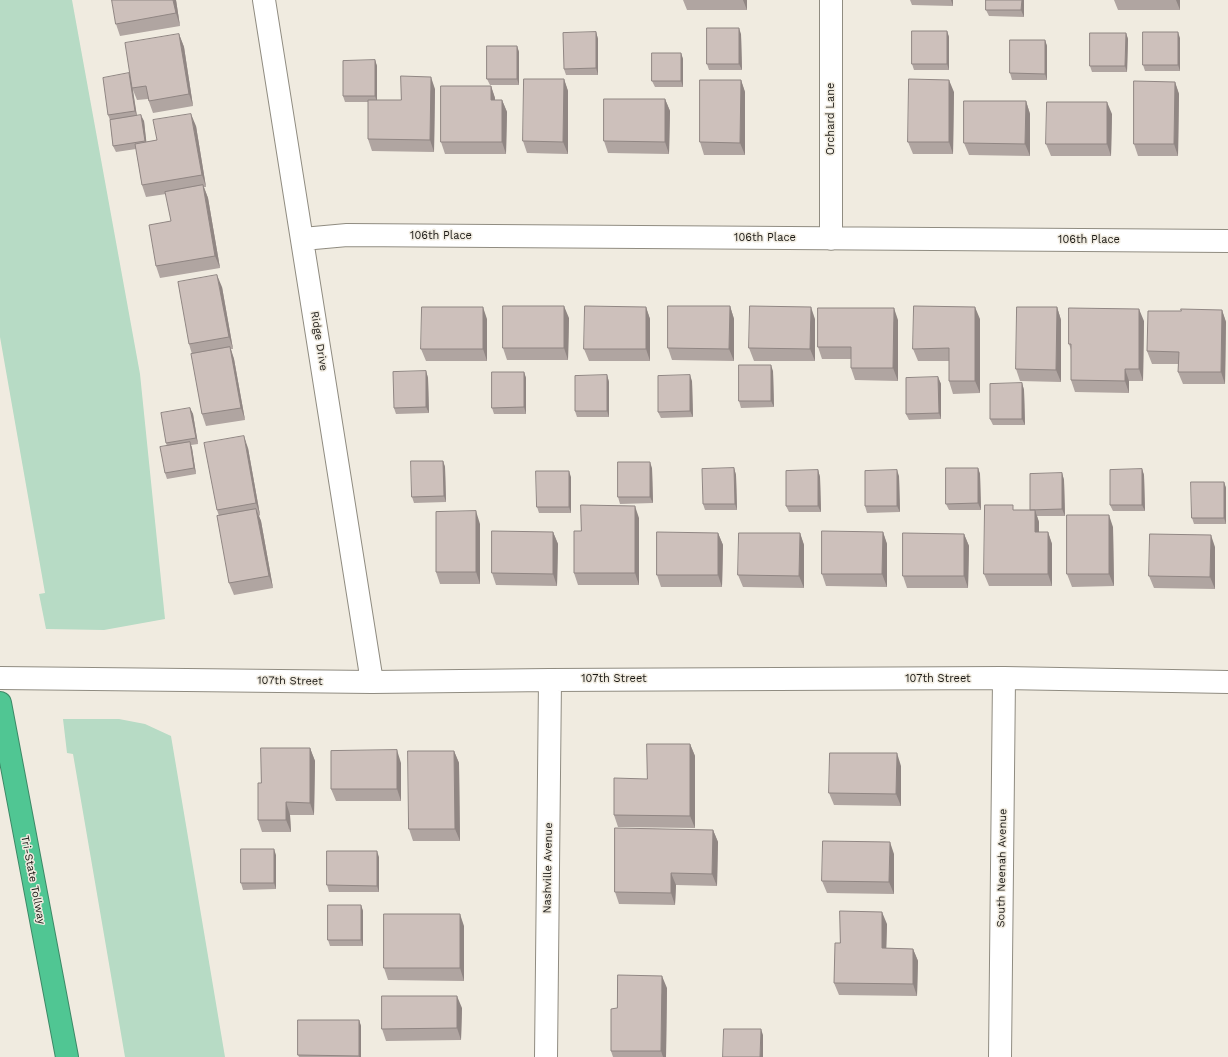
<!DOCTYPE html>
<style>
body{margin:0}
canvas{display:block;background:#f0ebe0}
</style>
<canvas width="1228" height="1057"></canvas>
<script>
const c = document.querySelector('canvas').getContext('2d');
c.lineJoin = 'round';
function paint(path, color) { c.fillStyle = color; c.fill(path, 'evenodd'); }
function trace(path, color, width, dash) { c.strokeStyle = color; c.lineWidth = width; c.lineCap = dash ? 'butt' : 'round'; c.setLineDash(dash || []); c.stroke(path); }
function drawText(font, color, halo, rows, align = 'center') {
  c.font = font + ' "Work Sans",sans-serif'; c.lineWidth = 3; c.setLineDash([]); c.textBaseline = 'middle'; c.strokeStyle = halo; c.fillStyle = color; for (const [text, x, y, turn = 0] of rows) {
    c.save(); c.translate(x, y); c.rotate((+turn || 0) * Math.PI / 180); c.textAlign = isNaN(turn) ? turn : align; if (halo) c.strokeText(text, 0, 0); c.fillText(text, 0, 0); c.restore();
  }
}
const green = new Path2D(`
 M0,0h72l68,374 25,245 -61,11 -58,-1 -7,-35 6,-1 -45,-256z
 M63,719h56l26,5 26,12 54,321h-100l-52,-303 -6,-1z`);
const minor = new Path2D(`
 M264,0l108,682
 M303,239l44,-4 881,6
 M831,239v-239
 M0,678l372,4 178,-2 454,-2 224,4
 M546,1057l4,-377
 M1000,1057l4,-379`);
const highway = new Path2D(`
 M0,703l67,354`);
const wall = new Path2D(`
 M112,0h64l4,26 -60,10 -4,-12z
 M683,0h64v10h-60z
 M910,0h43v6l-41,-1z
 M1024,0v17l-35,-1 -3,-6z
 M1114,0h66v10h-62z
 M947,31l2,6v33h-35l-2,-6z
 M596,32l2,7v36h-32l-2,-6z
 M1126,33l2,6 -1,33h-35l-2,-6z
 M179,34l5,13 9,59 -40,7 -5,-14 -11,1 -4,-10 4,26 7,5 2,21 11,-2 39,-14 10,61h-2l4,11 12,70 -60,10 -4,-12 15,-45 -5,-27 -20,3 -4,-12 -6,-36 -20,3 -3,-6 -3,-26 -2,-5 23,-37z
 M741,34l1,36h-33l-2,-6z
 M1180,38v33h-35l-2,-6z
 M1045,40l2,6v34h-35l-2,-7z
 M517,46l2,6v33h-29l-3,-6z
 M681,53l2,6v28h-28l-3,-6z
 M375,60l2,6v34h24l34,-11 -1,63 -62,-1 -4,-12v-37h-23l-2,-6z
 M564,79l4,12v63l-41,-1 -4,-12z
 M741,80l4,12v63h-41l-4,-13z
 M1175,82l4,12 -1,62h-40l-4,-12z
 M491,86l4,12v2h7l5,12 -1,42h-61l-4,-12z
 M954,92l-1,62h-40l-5,-12z
 M665,99l5,12 -1,43 -61,-1 -4,-12z
 M1026,101l4,13v42l-61,-1 -5,-12z
 M1112,114l-1,42h-60l-5,-12z
 M222,287l11,62h-2l3,10 11,61 -39,6 -4,-12 -10,-60 -3,-10z
 M730,306l4,13v42l-62,-1 -4,-12z
 M646,307l4,12v42h-61l-5,-12z
 M1057,307l4,13v62l-41,-1 -4,-12z
 M1222,310l4,12 -1,62h-42l-5,-12v-8h-26l-5,-13 34,-40z
 M569,318l-1,42h-61l-4,-12z
 M487,319v42h-61l-5,-12z
 M815,319v42h-61l-5,-13z
 M980,319v74l-27,1 -4,-13v-20h-31l-5,-12z
 M898,320v61l-43,-1 -4,-12v-9h-29l-4,-12z
 M1144,321l-1,60h-14v12l-54,-1 -4,-12v-30l-2,-6z
 M426,371l2,7 1,35 -33,1 -2,-6z
 M773,371l1,36 -33,1 -2,-7z
 M524,372l2,6v36h-32l-2,-6z
 M607,375l2,7v35h-32l-2,-6z
 M938,377l3,7v35l-32,1 -3,-6z
 M692,381l1,36 -32,1 -3,-6z
 M1022,383l2,7 1,35h-32l-3,-6z
 M190,408l3,6 5,30 -7,1 1,3 4,26 -29,5 -2,-6 2,-27 -1,-3z
 M248,448l12,67 -1,1 2,5 12,67 -39,7 -5,-12 -10,-67 -2,-6z
 M443,461l2,6 1,35 -32,1 -2,-6z
 M652,468l1,35 -33,1 -2,-7z
 M734,468l2,7 1,35h-32l-2,-6z
 M978,468l2,6 1,36h-32l-3,-6z
 M1142,469l2,6 1,36h-32l-3,-6z
 M818,470l2,7 1,35h-32l-3,-6z
 M1062,473l2,7 1,36h-28l2,6v10h9l4,12v42h-63l-5,-12 30,-64h16z
 M899,476l1,36 -33,1 -2,-7z
 M571,477v36h-32l-2,-6z
 M1224,482l2,6v36h-32l-2,-6z
 M639,518v67h-61l-4,-12 7,-42z
 M480,524v60h-40l-4,-12z
 M1113,527l1,59 -42,1 -5,-13z
 M553,532l5,12 -1,42 -61,-1 -4,-12z
 M883,532l4,12v43l-61,-1 -4,-12z
 M718,533l5,12 -1,42h-61l-4,-12z
 M800,533l4,12v43l-61,-1 -5,-12z
 M964,534l5,12 -1,42h-61l-4,-12z
 M1215,547v42l-61,-1 -5,-12z
 M690,744l5,12v72l-77,-1 -4,-12 33,-36z
 M310,748l5,13 -1,54h-24l1,17h-29l-4,-12 3,-37z
 M454,751l5,12 1,78h-47l-4,-12z
 M401,763v38h-65l-5,-12z
 M901,766v40l-67,-1 -5,-12z
 M713,830l5,12 -1,44 -41,-1 -1,20 -56,-1 -4,-12z
 M894,854v40l-67,-1 -5,-12z
 M276,855v34l-33,1 -2,-7z
 M379,857v35h-50l-2,-7z
 M361,905l2,6v35h-33l-2,-6z
 M887,924l-1,24 27,1 5,12 -1,35 -78,-1 -5,-12 6,-40z
 M464,926v55l-76,-1 -4,-12z
 M667,988l-1,69h-53l-2,-6z
 M462,1008l-1,32 -75,1 -4,-12z
 M359,1020l2,6v31h-62l-1,-2z`);
const shadedWall = new Path2D(`
 M173,0h3l4,26 -4,-13z
 M743,0h4v10z
 M951,0h2v6z
 M1022,0h2v17l-3,-7z
 M1176,0h4v10z
 M739,28l2,6 1,36 -3,-6z
 M947,31l2,6v33l-2,-6z
 M596,32l2,7v36l-2,-7z
 M1178,32l2,6v33l-2,-6z
 M1126,33l2,6 -1,33 -2,-6z
 M179,34l5,13 9,59 -4,-12z
 M1045,40l2,6v34l-2,-6z
 M517,46l2,6v33l-2,-6z
 M681,53l2,6v28l-2,-6z
 M375,60l2,6v36l-2,-6z
 M129,73l2,6 6,38 -2,-6z
 M431,77l4,12 -1,63 -4,-12z
 M564,79l4,12v63l-5,-12z
 M741,80l4,12v63l-5,-12z
 M949,80l5,12 -1,62 -4,-12z
 M1175,82l4,12 -1,62 -4,-12z
 M491,86l4,12v14l-4,-12z
 M665,99l5,12 -1,43 -4,-12z
 M502,100l5,12 -1,42 -4,-12z
 M1026,101l4,13v42l-5,-12z
 M1107,102l5,12 -1,42 -4,-12z
 M191,114l5,12 10,61 -4,-12z
 M141,115l3,6 3,26 -2,-6z
 M203,185l5,13 12,70 -5,-12z
 M217,275l5,12 11,62 -4,-12z
 M564,306l5,12 -1,42 -4,-12z
 M730,306l4,13v42l-5,-12z
 M483,307l4,12v42l-4,-12z
 M646,307l4,12v42l-4,-12z
 M811,307l4,12v42l-5,-12z
 M975,307l5,12v74l-5,-12z
 M1057,307l4,13v62l-5,-12z
 M894,308l4,12v61l-5,-13z
 M1139,309l5,12 -1,60 -4,-12z
 M1222,310l4,12 -1,62 -4,-12z
 M230,347l4,12 11,61 -4,-12z
 M771,365l2,6 1,36 -3,-6z
 M1125,369l4,12v12l-4,-12z
 M426,371l2,7 1,35 -3,-6z
 M524,372l2,6v36l-2,-7z
 M607,375l2,7v35l-2,-6z
 M690,375l2,6 1,36 -3,-6z
 M938,377l3,7v35l-2,-6z
 M1022,383l2,7 1,35 -3,-6z
 M190,408l3,6 5,30 -2,-6z
 M244,436l4,12 12,67 -4,-12z
 M190,442l2,6 4,26 -2,-6z
 M443,461l2,6 1,35 -2,-6z
 M650,462l2,6 1,35 -3,-6z
 M734,468l2,7 1,35 -2,-6z
 M978,468l2,6 1,36 -3,-7z
 M1142,469l2,6 1,36 -3,-6z
 M818,470l2,7 1,35 -3,-6z
 M897,470l2,6 1,36 -3,-6z
 M569,471l2,6v36l-2,-6z
 M1062,473l2,7 1,36 -3,-7z
 M1224,482l2,6v36l-2,-6z
 M635,506l4,12v67l-4,-12z
 M256,509l5,12 12,67 -4,-12z
 M1035,510l4,12v22l-4,-12z
 M476,511l4,13v60l-4,-12z
 M1109,515l4,12 1,59 -5,-12z
 M553,532l5,12 -1,42 -4,-12z
 M883,532l4,12v43l-5,-13z
 M1048,532l4,12v42l-4,-12z
 M718,533l5,12 -1,42 -4,-12z
 M800,533l4,12v43l-5,-12z
 M964,534l5,12 -1,42 -4,-12z
 M1211,535l4,12v42l-5,-12z
 M690,744l5,12v72l-5,-12z
 M310,748l5,13 -1,54 -4,-12z
 M397,750l4,13v38l-4,-12z
 M454,751l5,12 1,78 -5,-12z
 M897,753l4,13v40l-5,-12z
 M286,802l4,13 1,17 -5,-12z
 M713,830l5,12 -1,44 -5,-12z
 M890,842l4,12v40l-5,-12z
 M274,849l2,6v34l-2,-6z
 M377,851l2,6v35l-2,-6z
 M671,873l5,12 -1,20 -4,-12z
 M361,905l2,6v35l-2,-6z
 M882,912l5,12 -1,36 -4,-12z
 M460,914l4,12v55l-4,-13z
 M913,949l5,12 -1,35 -4,-12z
 M662,976l5,12 -1,69h-3l-2,-6z
 M457,996l5,12 -1,32 -4,-12z
 M359,1020l2,6v31h-2z
 M761,1029l2,6v22h-3z`);
const building = new Path2D(`
 M112,0h61l3,13 -60,11z
 M986,0h36l-1,10h-35z
 M707,28h32v36h-32z
 M912,31h35v33h-35z
 M596,32v36l-32,1 -1,-36z
 M1143,32h35v33h-35z
 M1090,33h36l-1,33h-35z
 M179,34l10,60 -40,7 -3,-15 -14,2 -7,-45z
 M1010,40h35v34l-35,-1z
 M487,46h30v33h-30z
 M652,53h29v28h-29z
 M375,60v36h-32v-35z
 M129,73l6,38 -27,4 -5,-37z
 M401,76l30,1 -1,63 -62,-1v-39h33z
 M524,79h40l-1,63 -40,-1z
 M909,79l40,1v62h-41z
 M700,80h41l-1,63 -40,-1z
 M1134,81l41,1 -1,62h-40z
 M441,86h50v14h11v42h-61z
 M604,99h61v43l-61,-1z
 M964,101h62l-1,43 -61,-1z
 M1047,102h60v42h-61z
 M191,114l11,61 -60,10 -7,-41 22,-4 -4,-20z
 M141,115l4,26 -32,5 -3,-26z
 M203,185l12,71 -59,10 -7,-41 22,-4 -6,-29z
 M217,275l12,62 -40,7 -11,-62z
 M503,306h61v42h-61z
 M585,306l61,1v42h-62z
 M668,306h62l-1,43 -61,-1z
 M750,306l61,1 -1,42 -61,-1z
 M914,306l61,1v74h-26v-33l-36,1z
 M422,307h61v42h-62z
 M1017,307h40l-1,63 -40,-1z
 M818,308h76l-1,60h-42v-21h-33z
 M1069,308l70,1v60h-14v12l-54,-1v-36h-2z
 M1181,309l41,1 -1,62h-43l1,-20 -32,-1 1,-40h33z
 M230,347l11,61 -39,6 -11,-60z
 M739,365h32v36h-32z
 M426,371v36l-32,1 -1,-36z
 M492,372h32v35l-32,1z
 M607,375v36h-32v-35z
 M690,375v36l-32,1v-36z
 M938,377l1,36 -33,1v-36z
 M1022,383v36h-32v-35z
 M190,408l6,30 -30,5 -5,-30z
 M244,436l12,67 -39,7 -13,-67z
 M190,442l4,26 -29,5 -5,-26z
 M411,461h32l1,35 -32,1z
 M618,462h32v35h-32z
 M734,468l1,36h-32l-1,-35z
 M946,468h32v35l-32,1z
 M1142,469v36h-32v-35z
 M818,470v36h-32v-35z
 M897,470v36h-32v-35z
 M536,471h33v36h-32z
 M1062,473v36l-32,1v-36z
 M1191,482h33v36h-32z
 M581,505l54,1v67h-61v-42h7z
 M985,505h28v5h22v22h13v42h-64z
 M256,509l13,67 -40,7 -12,-67z
 M476,511v61h-40v-60z
 M1067,515h42v59h-42z
 M492,531l61,1v42l-61,-1z
 M822,531l61,1 -1,42h-60z
 M657,532l61,1v42h-61z
 M739,533h61l-1,43 -61,-1z
 M903,533l61,1v42h-61z
 M1150,534l61,1 -1,42 -61,-1z
 M647,744h43v72l-76,-1v-37l33,1z
 M261,748h49v55l-24,-1v18h-28v-37h3z
 M397,750v39h-66v-38z
 M408,751h46l1,78h-46z
 M830,753h67l-1,41 -67,-1z
 M615,828l98,2 -1,44 -41,-1v20l-56,-1z
 M823,841l67,1 -1,40 -67,-1z
 M241,849h33v34h-33z
 M327,851h50v35l-50,-1z
 M328,905h33v35h-33z
 M840,911l42,1v36l31,1v35l-79,-1 1,-40h5z
 M384,914h76v54h-76z
 M618,975l44,1 -1,75h-50v-42l6,-1z
 M382,996h75v32l-75,1z
 M298,1020h61v36l-61,-1z
 M724,1029h37l-1,28h-37z`);
const streetNames = [
 ["Orchard Lane",831,119,-90],
 ["106th Place",441,236],
 ["106th Place",765,238],
 ["106th Place",1089,240],
 ["Ridge Drive",319,341,81],
 ["107th Street",614,679],
 ["107th Street",938,679],
 ["107th Street",290,681,1],
 ["Nashville Avenue",548,868,-89],
 ["South Neenah Avenue",1002,868,-89],
 ["Tri-State Tollway",33,880,79]
];
paint(green, '#b7dbc5');
trace(minor, '#908c81', 24);
trace(highway, '#3d8967', 24);
trace(minor, '#fff', 22);
trace(highway, '#50c693', 22);
paint(wall, '#b0a5a1');
paint(shadedWall, '#908683');
paint(building, '#cdc0bb');
trace(building, '#908683', 1);
drawText('11px', '#1a1814', '#f0ebe0', streetNames);
</script>
